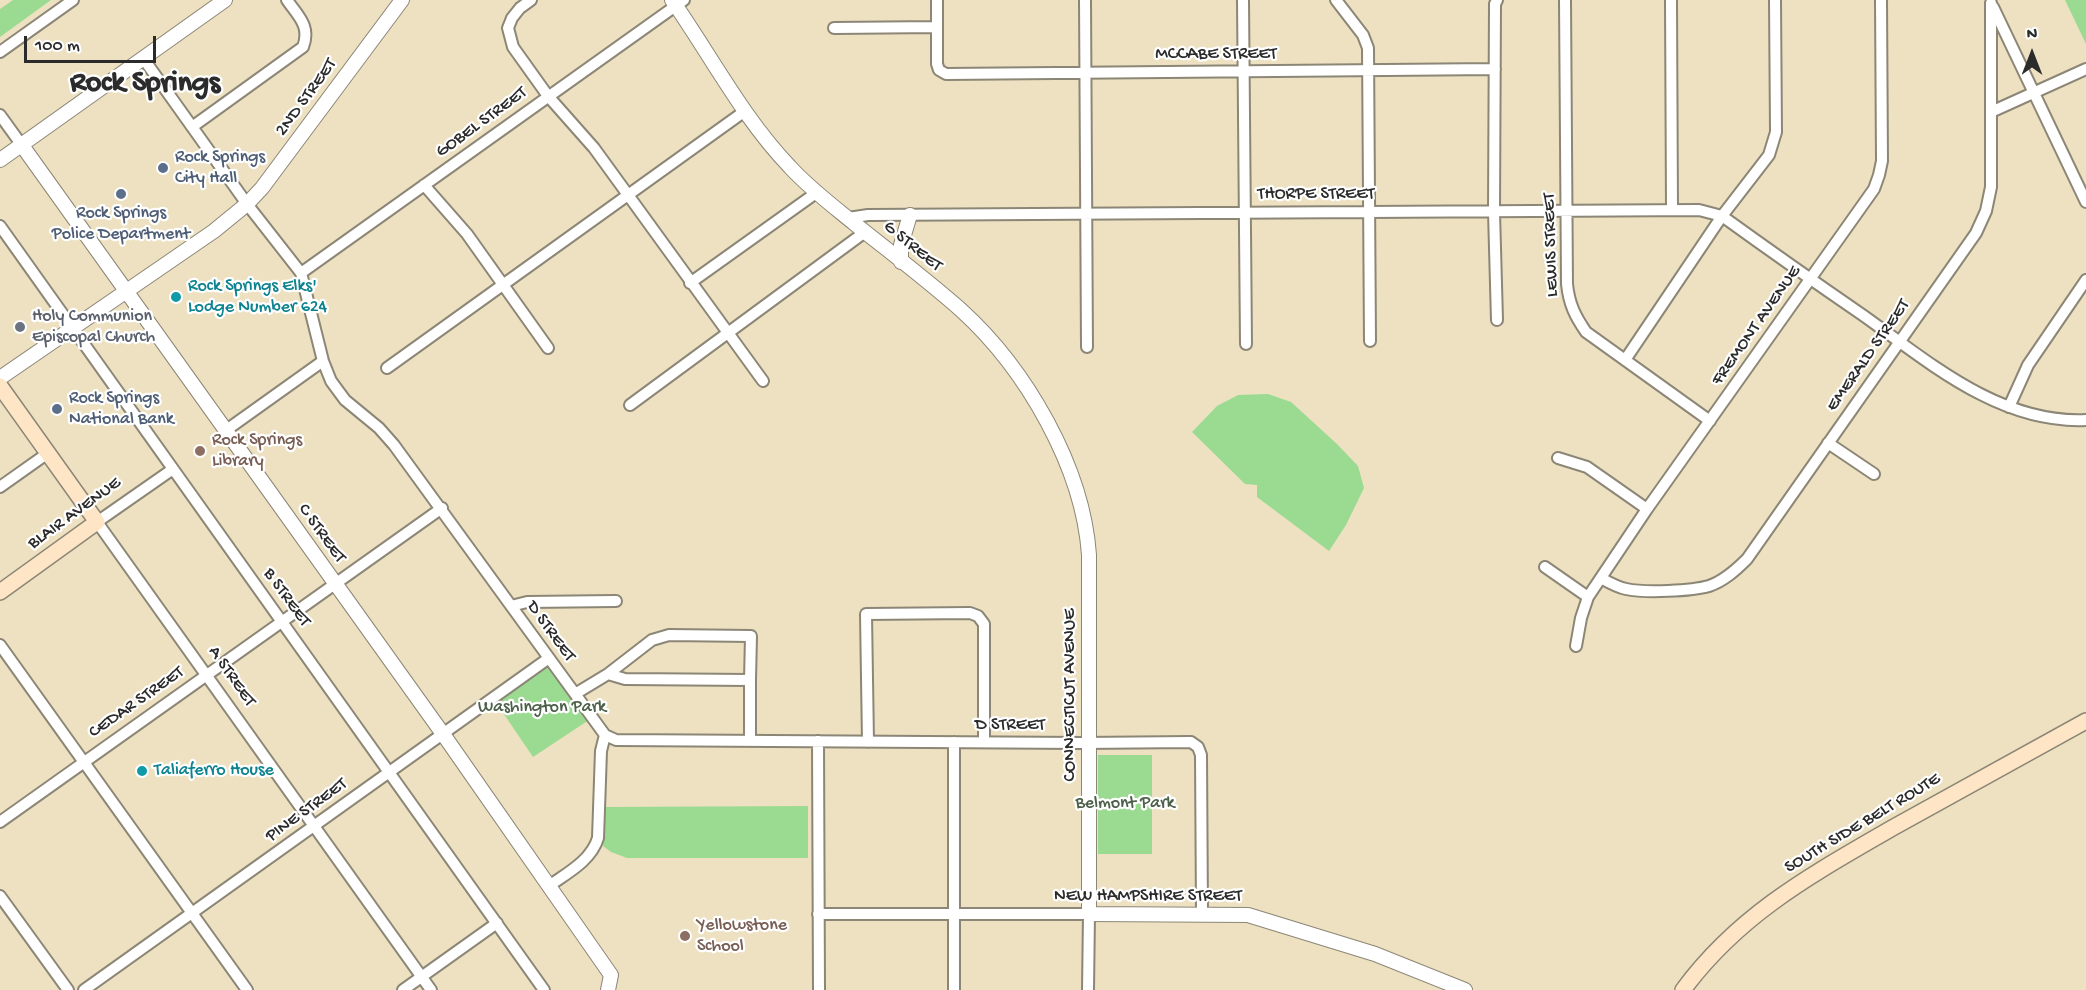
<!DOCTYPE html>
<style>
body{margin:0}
#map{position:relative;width:2086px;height:990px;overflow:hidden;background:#ede1c1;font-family:"Gochi Hand",sans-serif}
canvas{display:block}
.north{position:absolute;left:2002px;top:24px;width:60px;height:60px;-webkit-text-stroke:4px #fff;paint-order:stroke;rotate:0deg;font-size:16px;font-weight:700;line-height:24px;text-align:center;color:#2b2b2b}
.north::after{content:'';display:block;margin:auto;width:21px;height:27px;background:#2b2b2b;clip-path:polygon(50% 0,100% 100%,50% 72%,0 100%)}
.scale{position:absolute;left:24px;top:36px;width:132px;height:27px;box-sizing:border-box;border:3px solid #2b2b2b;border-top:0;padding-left:8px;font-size:18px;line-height:21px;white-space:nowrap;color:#2b2b2b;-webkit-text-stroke:4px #fff;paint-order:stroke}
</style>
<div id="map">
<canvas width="2086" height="990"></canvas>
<div class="north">N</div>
<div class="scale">100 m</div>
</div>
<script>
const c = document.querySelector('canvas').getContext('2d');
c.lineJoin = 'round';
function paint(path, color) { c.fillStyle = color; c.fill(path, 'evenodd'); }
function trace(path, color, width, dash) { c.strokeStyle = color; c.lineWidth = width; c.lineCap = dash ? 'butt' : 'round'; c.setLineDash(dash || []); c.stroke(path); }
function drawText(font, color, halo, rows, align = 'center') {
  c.font = font + ' "Gochi Hand",sans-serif'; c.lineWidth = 4.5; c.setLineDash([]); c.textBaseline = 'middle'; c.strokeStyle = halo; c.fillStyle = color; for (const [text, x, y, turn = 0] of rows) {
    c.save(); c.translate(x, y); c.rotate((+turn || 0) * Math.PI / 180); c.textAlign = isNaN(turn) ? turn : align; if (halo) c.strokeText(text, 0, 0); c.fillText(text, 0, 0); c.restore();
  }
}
const green = new Path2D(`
 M13,0h38l-51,37v-28z
 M2065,0h21v44z
 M1268,394l23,8 46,42 21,22 6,22 -18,37 -17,26 -72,-54v-12l-12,-1 -53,-52 25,-26 21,-11z
 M549,658l43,60 -59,39 -40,-59z
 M1098,755h54v99h-54z
 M808,806v52h-181l-16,-6 -8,-6v-39z`);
const minor = new Path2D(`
 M531,0l-11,8 -8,10 -4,10 5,19 35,49 46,52 169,233
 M937,0v64l2,6 7,4 549,-5
 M1085,0l2,347
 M1243,0l3,344
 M1336,0l27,35 5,13 2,293
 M1565,0l2,284c2,20 8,32 19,48l124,89
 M1671,0l1,210
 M1993,7l93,195
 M834,28l103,-1
 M0,52l73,-52
 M143,58l104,146 54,69 22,88 8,20 14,19 34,28 15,17 211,290 11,5 465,3 110,-1 7,5 3,8 1,159
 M1991,112l95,-43
 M0,115l21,29
 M192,127l111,-80c8,-21 -5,-31 -16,-47
 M424,185l43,49 81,114
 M848,218l20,-3 831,-5 23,6c47,34 94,67 142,100 66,47 136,108 222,104
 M0,226l544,764
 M301,273l383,-273
 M690,283l126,-90
 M1497,320l-3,-108 1,-208 2,-4
 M1625,360l97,-144 47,-61 7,-23 -1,-132
 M387,368l358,-257
 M630,405l235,-173
 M2009,407l19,-42 58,-85
 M225,431l98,-70
 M1828,443l46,31
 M1558,458l29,9 60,42
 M173,469l-76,53 334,468
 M0,487l48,-34
 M1545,567l43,30
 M1601,578c9,5 16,9 25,11 19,4 66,2 83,-3 15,-5 27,-16 38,-27l229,-326 10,-22 5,-24v-184
 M511,606l16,-4 89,-1
 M0,645l247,345
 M1576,646l5,-28 7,-21 59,-88 227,-320 5,-14 3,-14 -1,-161
 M750,680l1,-44 -82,-1 -17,5 -44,34 17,5 125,1v61
 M575,694l33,-20
 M818,741l1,249
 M868,742l-2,-128 104,-1 8,3 6,8v118
 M0,822l442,-314
 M549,886c18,-13 42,-25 49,-48l3,-87 4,-16
 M0,896l68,94
 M818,914h271l-1,76
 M84,990l465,-332
 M403,990l94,-67
 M954,990v-248`);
const tertiary = new Path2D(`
 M672,0c39,56 71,118 118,167 19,21 43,39 65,57 35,28 72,56 106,86 65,59 122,157 128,245v359l159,1 127,39 90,36
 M21,144l422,590 168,241 -3,15
 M0,160l225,-160
 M901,262v-17l9,-30
 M0,378l214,-147 33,-27 15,-16 140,-188`);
const secondary = new Path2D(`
 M0,386l97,136 -97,70
 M1683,990c57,-77 130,-116 211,-163 64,-36 128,-71 192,-106`);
const markers = [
 [163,168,6,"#5c6f8a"],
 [121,194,6,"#5c6f8a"],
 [176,297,6,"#0f9aa8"],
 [20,327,6,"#6b7280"],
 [57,409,6,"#5c6f8a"],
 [200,451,6,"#8d6e63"],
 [142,771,6,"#0f9aa8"],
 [685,936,6,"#8d6e63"]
];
const streetNames = [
 ["MCCABE STREET",1216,55],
 ["2ND STREET",307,98,-54],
 ["GOBEL STREET",482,123,-36],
 ["THORPE STREET",1316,195],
 ["LEWIS STREET",1552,245,-92],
 ["G STREET",912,247,39],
 ["FREMONT AVENUE",1757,326,-55],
 ["EMERALD STREET",1869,356,-55],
 ["BLAIR AVENUE",75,514,-36],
 ["C STREET",321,534,54],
 ["B STREET",286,598,54],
 ["D STREET",550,632,54],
 ["A STREET",231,677,55],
 ["CONNECTICUT AVENUE",1071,695,-90],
 ["CEDAR STREET",137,703,-35],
 ["D STREET",1010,726],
 ["PINE STREET",307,811,-36],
 ["SOUTH SIDE BELT ROUTE",1863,824,-31],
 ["NEW HAMPSHIRE STREET",1148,897]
];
const serviceNames = [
 ["Rock Springs",175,158],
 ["City Hall",175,179],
 ["Rock Springs",121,214,"center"],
 ["Police Department",121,235,"center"],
 ["Rock Springs",69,399],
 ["National Bank",69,420]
];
const cultureNames = [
 ["Rock Springs Elks'",188,287],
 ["Lodge Number 624",188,308],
 ["Taliaferro House",154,771]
];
const worshipNames = [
 ["Holy Communion",32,317],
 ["Episcopal Church",32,338]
];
const educationNames = [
 ["Rock Springs",212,441],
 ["Library",212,462],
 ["Yellowstone",697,926],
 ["School",697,947]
];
const parkNames = [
 ["Washington Park",542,708],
 ["Belmont Park",1125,804]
];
const townNames = [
 ["Rock Springs",145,85]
];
paint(green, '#9bdb91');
trace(minor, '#8c8676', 14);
trace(tertiary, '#8c8676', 16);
trace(secondary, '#8c8676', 18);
trace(minor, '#fff', 10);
trace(tertiary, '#fff', 14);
trace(secondary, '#fee5c5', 15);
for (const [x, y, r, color] of markers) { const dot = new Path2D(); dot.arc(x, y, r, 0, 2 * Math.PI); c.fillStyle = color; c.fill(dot); trace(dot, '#fff', 2); }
drawText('18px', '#2b2b2b', '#fff', streetNames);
drawText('18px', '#4e5e75', '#fff', serviceNames, 'left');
drawText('18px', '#0d838f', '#fff', cultureNames, 'left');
drawText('18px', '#5b616d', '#fff', worshipNames, 'left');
drawText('18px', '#785e54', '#fff', educationNames, 'left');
drawText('18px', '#4d604a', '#fff', parkNames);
drawText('bold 30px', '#2b2b2b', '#fff', townNames);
</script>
